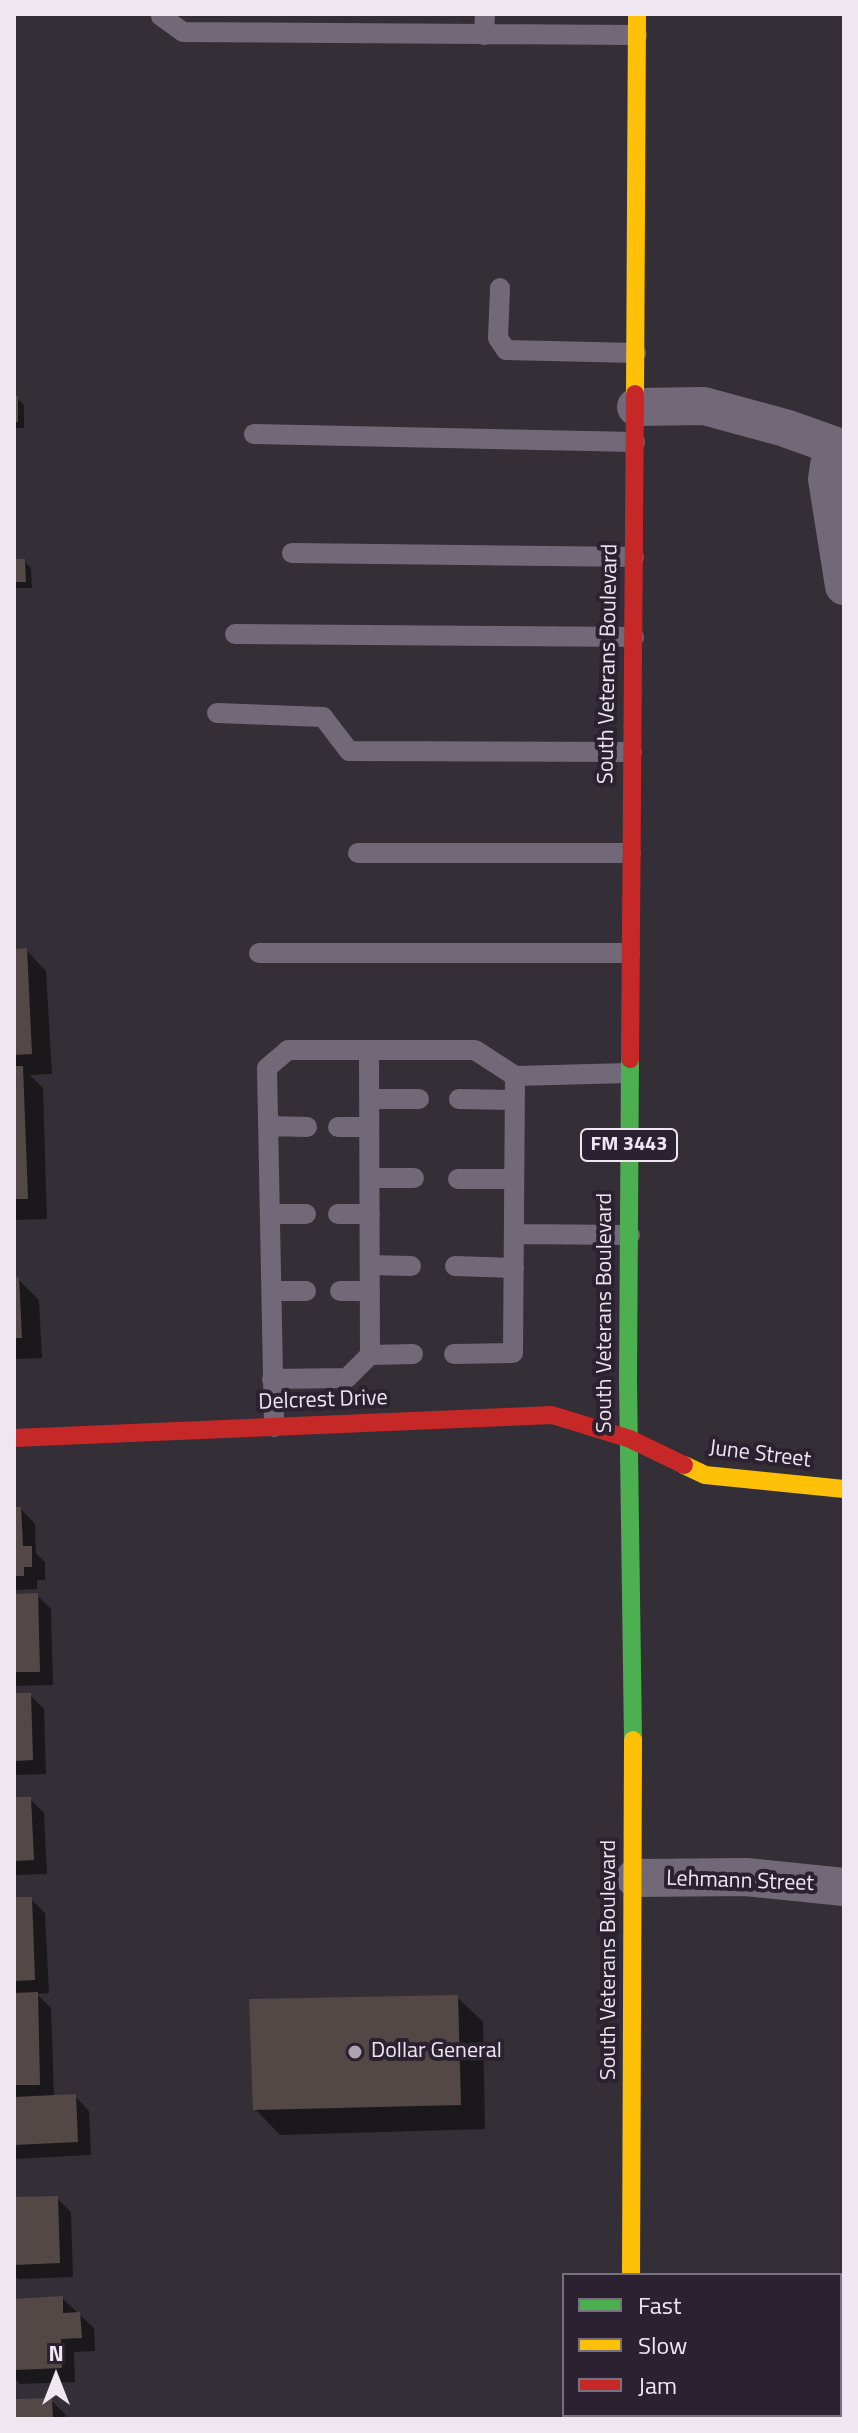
<!DOCTYPE html>
<style>
body{margin:0}
#map{position:relative;width:858px;height:2433px;overflow:hidden;background:#342e36;font-family:"Titillium Web",sans-serif}
canvas{display:block}
.frame{position:absolute;inset:0;border:16px solid #eee7f1;pointer-events:none}
.legend{position:absolute;left:562px;top:2273px;width:280px;height:144px;box-sizing:border-box;background:#2b2130;border:2px solid #79707d;margin:0;padding:10px 14px;list-style:none;font-size:24px;color:#eee7f1}
.legend li{display:flex;align-items:center;gap:16px;height:40px}
.legend b{width:40px;border:2px solid #79707d}
.north{position:absolute;left:16px;top:2337px;width:80px;height:80px;-webkit-text-stroke:6px #2b2130;paint-order:stroke;rotate:0deg;font-size:22px;font-weight:700;line-height:32px;text-align:center;color:#eee7f1}
.north::after{content:'';display:block;margin:auto;width:28px;height:36px;background:#eee7f1;clip-path:polygon(50% 0,100% 100%,50% 72%,0 100%)}
</style>
<div id="map">
<canvas width="858" height="2433"></canvas>
<div class="frame"></div>
<ul class="legend">
<li><b style="height:10px;background:#4caf50"></b>Fast</li>
<li><b style="height:10px;background:#ffc107"></b>Slow</li>
<li><b style="height:10px;background:#c62828"></b>Jam</li>
</ul>
<div class="north">N</div>
</div>
<script>
const c = document.querySelector('canvas').getContext('2d');
c.lineJoin = 'round';
function paint(path, color) { c.fillStyle = color; c.fill(path, 'evenodd'); }
function trace(path, color, width, dash) { c.strokeStyle = color; c.lineWidth = width; c.lineCap = dash ? 'butt' : 'round'; c.setLineDash(dash || []); c.stroke(path); }
function drawText(font, color, halo, rows, align = 'center') {
  c.font = font + ' "Titillium Web",sans-serif'; c.lineWidth = 8; c.setLineDash([]); c.textBaseline = 'middle'; c.strokeStyle = halo; c.fillStyle = color; for (const [text, x, y, turn = 0] of rows) {
    c.save(); c.translate(x, y); c.rotate((+turn || 0) * Math.PI / 180); c.textAlign = isNaN(turn) ? turn : align; if (halo) c.strokeText(text, 0, 0); c.fillText(text, 0, 0); c.restore();
  }
}
const shadow = new Path2D(`
 M14,398h3l7,7v23h-10z
 M14,561h10l7,7 1,20h-18z
 M26,950l20,21 6,103 -22,1 13,13 4,131 -33,1v-269z
 M18,1279l21,21 3,58 -28,1v-79z
 M14,1509h7l14,15 1,29 9,9v18h-8v9l-23,1z
 M37,1595l14,14 2,76 -39,1v-90z
 M14,1695h16l14,14 2,65 -32,1z
 M14,1799h16l14,14 3,61 -33,1z
 M14,1899h17l14,14 4,80 -12,1 14,14 3,89 21,-1 14,15 2,44 -77,4z
 M457,1997l26,25 2,107 -205,6 -25,-26z
 M57,2198l14,14 2,65 -55,2 -4,-4v-76z
 M62,2298l32,30 1,23 -21,1 1,30 -55,2 -6,-6v-77z
 M51,2400l14,14 1,5h-52v-18z`);
const building = new Path2D(`
 M14,396h4v26h-4z
 M14,559h11l1,23h-12z
 M27,948l5,106 -18,1v-106z
 M14,1066h9l5,133h-14z
 M19,1277l3,61h-8v-60z
 M14,1507h7l2,39h9v21h-8v9h-10z
 M38,1593l2,79h-26v-78z
 M14,1693h17l2,67 -19,1z
 M14,1797h17l3,63 -20,1z
 M14,1897h18l3,83 -21,1z
 M38,1992l2,93h-26v-92z
 M458,1995l3,110 -208,5 -4,-111z
 M76,2094l2,48 -64,3v-48z
 M58,2196l2,67 -46,2v-68z
 M63,2296v17l17,-1 2,26 -21,1 1,29 -48,2v-71z
 M52,2398l1,21h-39v-20z`);
const lane = new Path2D(`
 M161,14v2l22,16 454,3
 M484,35l1,-21
 M500,288l-2,50 8,12 130,3
 M254,434l381,8
 M292,553l342,4
 M235,634l399,3
 M217,713l106,4 26,34 283,1
 M358,853h273
 M259,953h371
 M369,1099h50
 M459,1099l55,1
 M268,1126l39,1
 M338,1127h31
 M370,1178h44
 M458,1179h56
 M270,1214h36
 M338,1214h32
 M514,1234l116,1
 M370,1265l41,1
 M455,1266l59,2
 M271,1291h35
 M340,1291h30
 M454,1354l59,-1 2,-277
 M370,1355l43,-1
 M272,1379l75,-1 23,-23 -1,-305
 M274,1427l-7,-359 21,-18h187l40,26 114,-3`);
const street = new Path2D(`
 M636,407l68,-1 81,22 59,21
 M832,446l-5,33 17,107
 M635,1878l111,-1 98,10
 M840,2385h4`);
const fast = new Path2D(`
 M630,1059l-2,322 5,359`);
const slow = new Path2D(`
 M635,394l2,-380
 M684,1465l21,10 139,14
 M631,2275l2,-535
 M628,2415v4`);
const jam = new Path2D(`
 M630,1059l5,-665
 M14,1438l538,-23 78,24 54,26`);
const markers = [
 [355,2052,8,"#ada6b0"]
];
const shields = [
 [629,1145,96]
];
const shieldNames = [
 ["FM 3443",629,1145]
];
const streetNames = [
 ["South Veterans Boulevard",609,664,-89],
 ["South Veterans Boulevard",606,1313,-90],
 ["Delcrest Drive",323,1401,-2],
 ["June Street",760,1455,7],
 ["Lehmann Street",740,1882,2],
 ["South Veterans Boulevard",610,1960,-90]
];
const poiNames = [
 ["Dollar General",371,2052]
];
paint(shadow, '#0007');
paint(building, '#534846');
trace(lane, '#716978', 20);
trace(street, '#716978', 38);
trace(fast, '#4caf50', 18);
trace(slow, '#ffc107', 18);
trace(jam, '#c62828', 18);
for (const [x, y, r, color] of markers) { const dot = new Path2D(); dot.arc(x, y, r, 0, 2 * Math.PI); c.fillStyle = color; c.fill(dot); trace(dot, '#2b2130', 3); }
for (const [x, y, w] of shields) { const box = new Path2D(); box.roundRect(x - w / 2, y - 16, w, 32, 6); c.fillStyle = '#2b2130'; c.fill(box); trace(box, '#eee7f1', 2); }
drawText('bold 20px', '#eee7f1', null, shieldNames);
drawText('22px', '#eee7f1', '#2b2130', streetNames);
drawText('22px', '#eee7f1', '#2b2130', poiNames, 'left');
</script>
